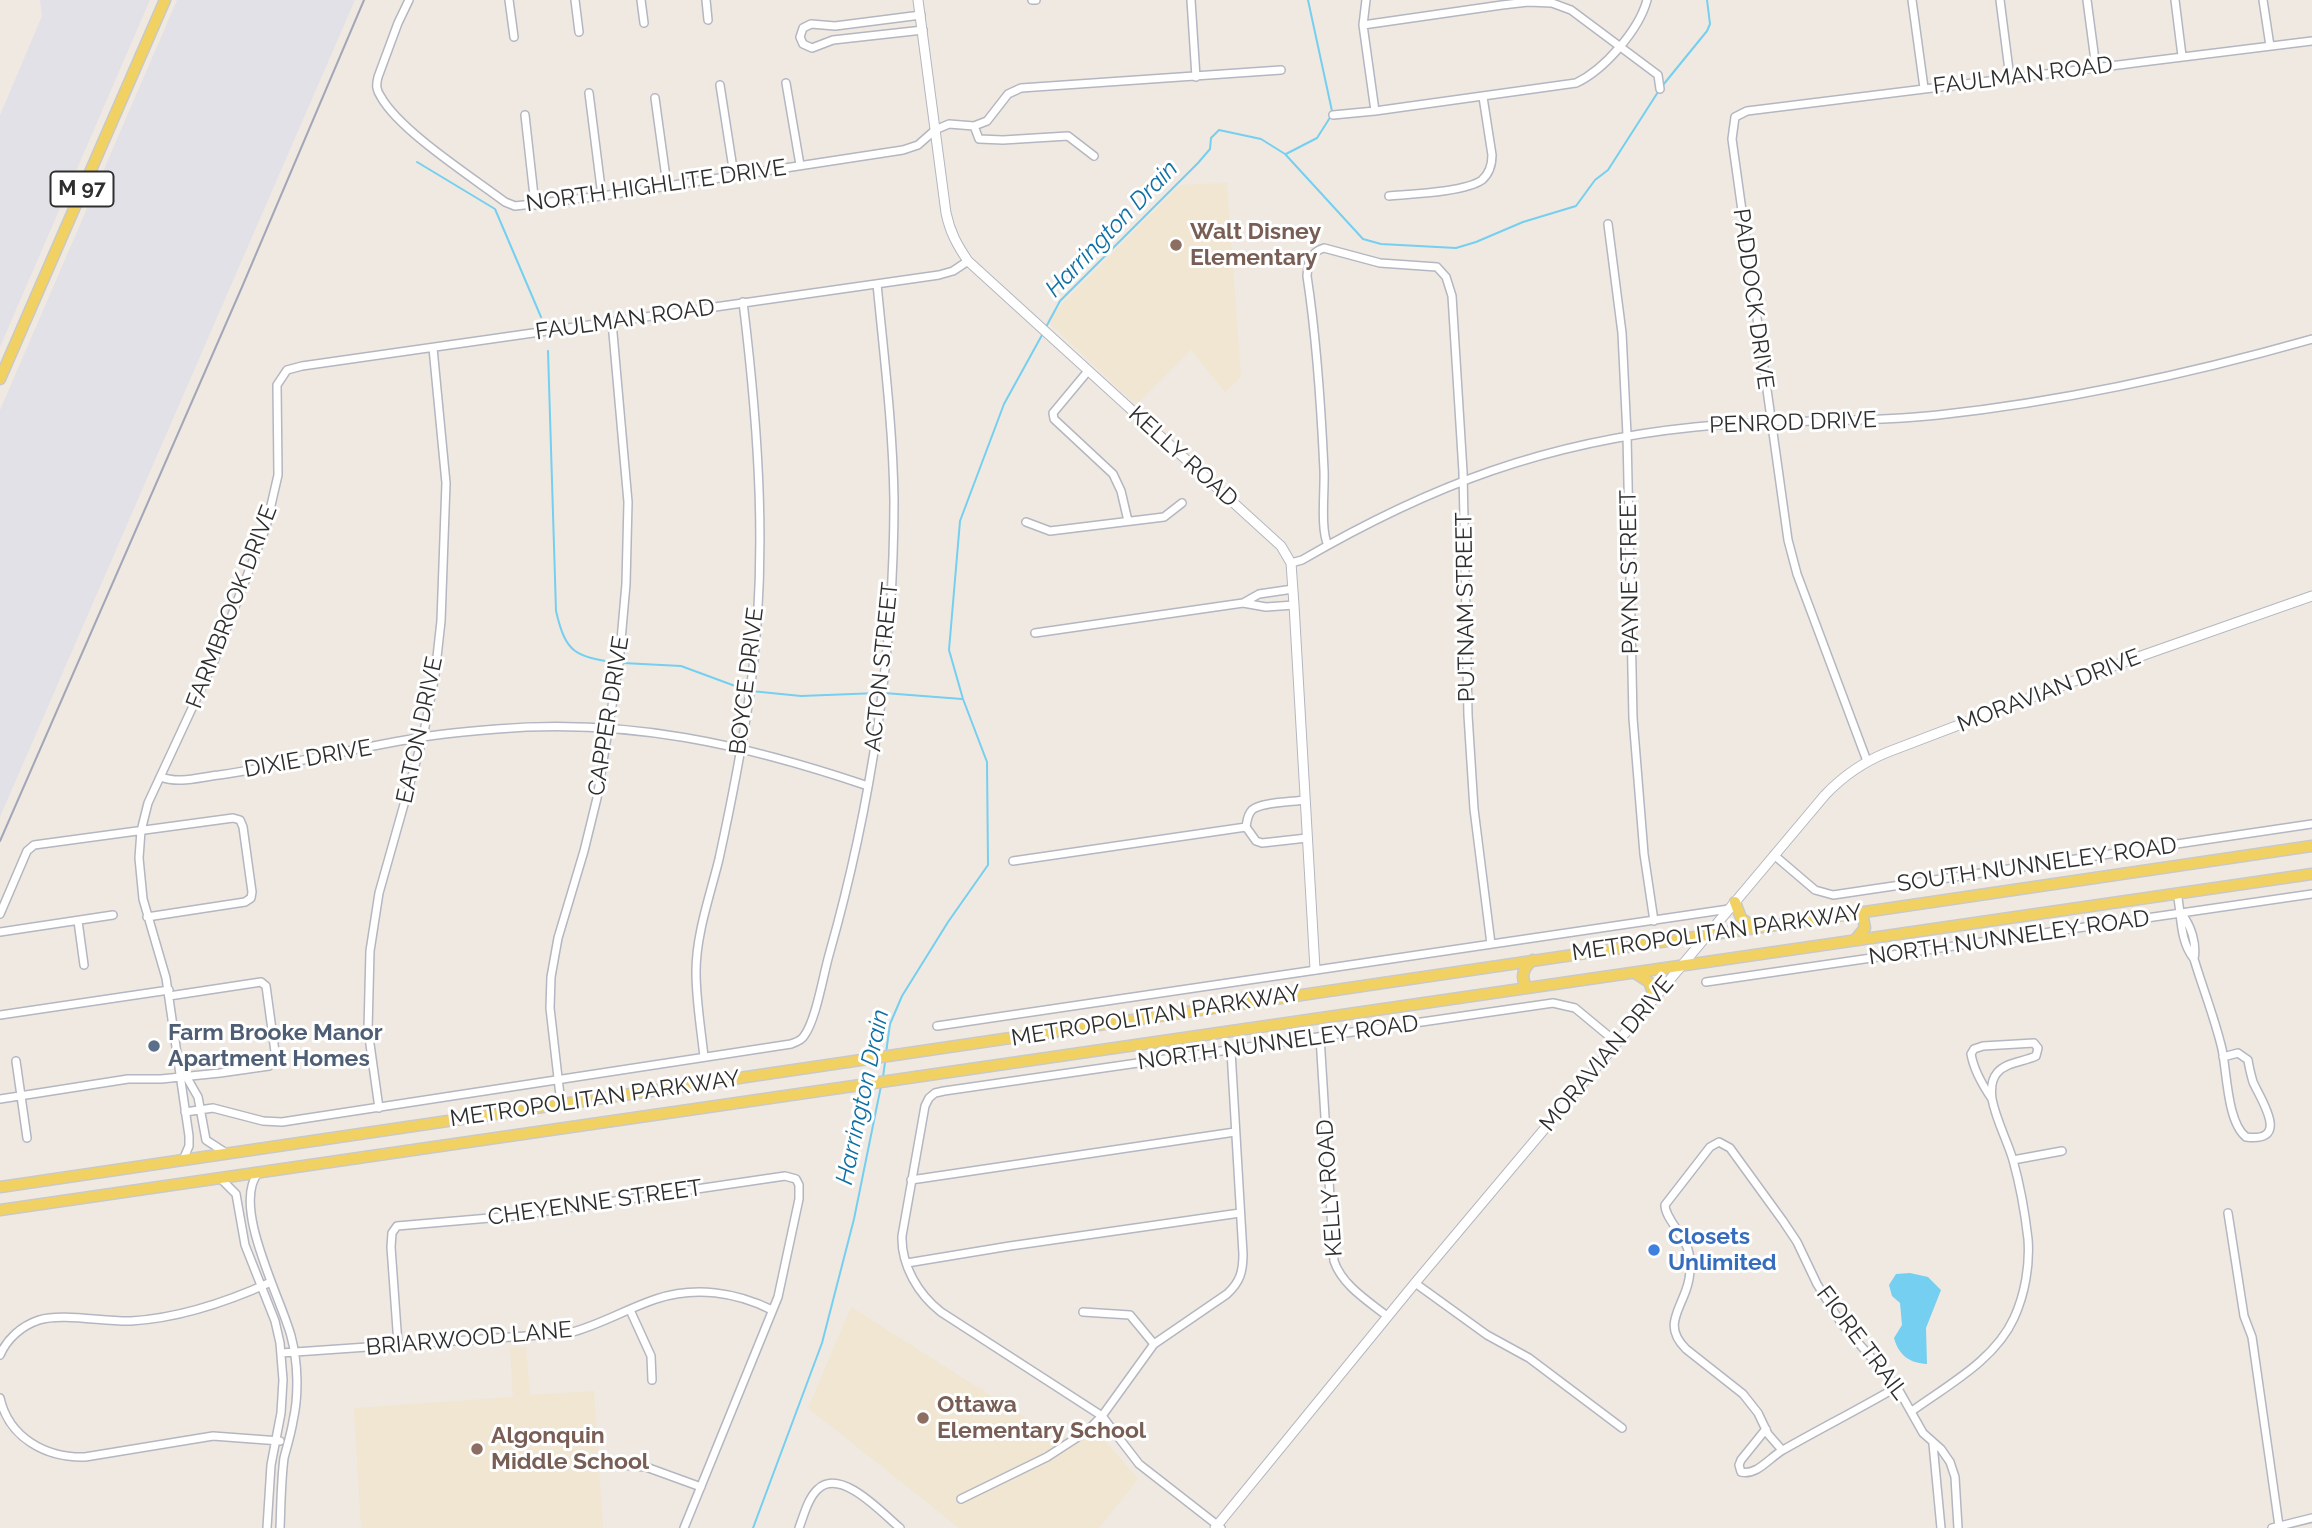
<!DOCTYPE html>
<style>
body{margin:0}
canvas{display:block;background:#efe9e1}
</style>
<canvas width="2312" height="1528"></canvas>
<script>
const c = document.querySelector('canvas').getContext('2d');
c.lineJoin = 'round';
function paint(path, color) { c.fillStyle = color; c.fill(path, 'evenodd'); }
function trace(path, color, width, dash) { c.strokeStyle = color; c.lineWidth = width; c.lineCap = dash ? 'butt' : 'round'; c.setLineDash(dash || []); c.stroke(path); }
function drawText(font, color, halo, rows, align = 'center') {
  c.font = font + ' Raleway,sans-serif'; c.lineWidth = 6; c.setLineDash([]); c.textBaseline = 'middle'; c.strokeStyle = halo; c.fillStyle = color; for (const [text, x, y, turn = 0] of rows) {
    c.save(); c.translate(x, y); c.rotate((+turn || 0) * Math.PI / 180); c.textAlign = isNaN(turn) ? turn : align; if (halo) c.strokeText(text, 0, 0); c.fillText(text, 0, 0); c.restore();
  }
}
const industrial = new Path2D(`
 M40,0h110l-150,347v-232l42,-99z
 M177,0h178l-355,817v-407z`);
const education = new Path2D(`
 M1227,183l14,194 -16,15 -34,-42 -55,55 -90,-85 134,-135z
 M851,1307l191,121 25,9 30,-6 41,48 -39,49h-140l-151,-120z
 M526,1347l4,48 64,-4 9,137h-242l-7,-120 159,-11 -3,-49z`);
const water = new Path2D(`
 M1910,1273l18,4 13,13 -15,38 1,36c-17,-1 -28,-8 -33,-26l8,-13 -2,-22 -8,-7 -3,-11 7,-11z`);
const stream = new Path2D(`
 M1308,0l24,111
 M1663,85l44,-54 3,-7 -3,-24
 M1286,154l31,-16 14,-22
 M417,162l78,47 46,108
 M1046,327l14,-26 138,-138 12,-14 1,-11 8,-8 42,9 24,15 78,85 18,5 75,4 20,-6 47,-20 53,-16 19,-26 13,-10 50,-78
 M548,351l8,260c10,43 19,45 61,52
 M623,663l58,3 65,24
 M751,691l50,5 77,-3
 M884,693l78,6
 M886,1053l4,-29 12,-28 46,-74 40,-57 -1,-103 -24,-63 -14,-49 11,-129 44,-117 38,-69
 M883,1077l2,-15
 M753,1528l69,-185 32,-124 27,-133`);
const minor = new Path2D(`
 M409,0l-11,23 -20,54c-2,8 -2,13 3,20 19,34 91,80 124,105l10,4 87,-10 301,-46 15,-5 17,-15 14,-6 25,2 13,-5 21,-27 13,-6 260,-18
 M509,0l5,37
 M575,0l4,32
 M641,0l3,23
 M706,0l2,20
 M1032,0h4
 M1191,0l5,77
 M1366,0l-3,25 12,86
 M1912,0l12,88
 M2000,0l10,78
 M2087,0l9,68
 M2175,0l7,56
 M2263,0l7,46
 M921,15l-86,11 -24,-2 -8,4 -3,9 3,7 9,4 21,-8 90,-10
 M1363,25l139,-20 26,-3 24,1 19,7 87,65 2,14
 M786,83l14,82
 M720,85l14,90
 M589,93l13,103
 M655,98l12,87
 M525,115l10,90
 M1333,115l42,-4 201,-28c28,-13 63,-53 71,-83
 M974,126l5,13 24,1 65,-4 26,20
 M1389,196c22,-2 76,-4 93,-16 8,-7 10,-15 10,-25l-9,-58
 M1608,224l14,109 5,102 6,283 11,136 10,67
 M1088,371l-35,42 1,6 59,55 8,17 7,30
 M1026,522l24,9 114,-14 18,-14
 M1328,545c-8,-15 -3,-56 -4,-75 -3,-65 -7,-129 -17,-194 1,-13 3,-24 17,-28l56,15 57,4 9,10 6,19 11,176 5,243 6,94 17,135
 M1291,563l11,-3c129,-75 244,-118 393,-133 81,-9 163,-3 243,-12 127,-14 251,-41 374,-76
 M1293,589l-34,5 -16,9 23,4 28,-2
 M1035,633l208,-30
 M1867,761l-70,-187 -9,-34 -56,-401 3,-22 12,-6 565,-70
 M161,777c18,7 39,0 58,-2 69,-10 136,-27 204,-38 24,-4 49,-6 74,-8 131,-11 247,15 371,57
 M1305,800c-13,2 -44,2 -53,10 -5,5 -5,12 -6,17l10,14 6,2 45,-5
 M1774,855l41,35 18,5 479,-71
 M1013,861l233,-34
 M2177,893c5,23 2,47 17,66 3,-15 -3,-34 -13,-46
 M0,914l27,-63 7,-6 199,-27 7,2 3,7 9,65 -1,6 -6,4 -98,15
 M78,921l6,44
 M0,932l113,-17
 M2194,959c9,30 21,60 28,90 5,23 5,73 24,88 45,6 15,-37 7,-55 -2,-7 -4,-15 -5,-22l-10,-7 -15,4
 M1706,982l606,-88
 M0,1015l169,-25
 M937,1026l792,-117
 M1320,1037l14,224c8,24 34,40 53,55
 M704,1057c-3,-28 -8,-57 -8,-85 0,-38 14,-76 23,-113 12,-55 23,-111 31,-167 18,-129 9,-260 -7,-390
 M16,1061l11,77
 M186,1076l12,21 8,43 20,13
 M0,1099l128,-20h33l59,-6 49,-7 7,-7 -10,-73 -5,-4 -92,14
 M561,1104l-11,-96 1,-31 7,-39 26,-87 13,-53 22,-135 7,-79 2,-82 -16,-180
 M379,1108l-11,-78 2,-79 9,-58 44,-156 12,-62 6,-54 5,-138 -13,-135
 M185,1112l28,-4 50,13 19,1 509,-78c5,-2 10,-3 13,-8 12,-16 19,-60 25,-81 42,-148 65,-300 65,-455 -1,-72 -10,-144 -17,-216
 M183,1160l6,-14v-10l-23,-158 -23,-79 -4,-41 2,-27 7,-28 66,-142 52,-134 12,-52 -1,-90 10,-15 15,-4 637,-91 14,-4 15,-10
 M2013,1160l49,-9
 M259,1172c-29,32 22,126 32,164 7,26 8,59 2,85 -2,13 -6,25 -9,37 -3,23 -3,47 -4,70
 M220,1178l16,16 9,51 30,76 5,22 3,37 -2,33 -10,52 -4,63
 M911,1180l324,-48
 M2228,1213l16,103 8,21 27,189
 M907,1263l103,-17 230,-33
 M1415,1283l72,52 42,23 93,70
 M630,1310l21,46 1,24
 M1083,1312l47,3 24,29
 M398,1344l-7,-97 1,-14 5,-7 116,-10 272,-40 11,3 3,6v14l-21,98 -94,231
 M281,1353l288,-20c31,-8 57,-24 87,-34 39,-13 80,-7 116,11
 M0,1355c7,-16 21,-29 39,-35 23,-7 66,2 92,1 50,-3 96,-19 140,-39
 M0,1398c9,40 46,60 85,59l128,-21 67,5
 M1912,1411c36,-26 83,-51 102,-93 11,-24 16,-53 14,-79 -3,-26 -8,-54 -15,-79 -6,-20 -17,-40 -21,-61 -1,-8 -1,-19 5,-26 9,-11 26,-11 39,-17l2,-8 -4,-5 -51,3 -9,3 -3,5c3,17 12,32 21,45
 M1766,1429l-25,31 -2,5 2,7c16,4 29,-15 42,-22 37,-21 76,-41 114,-63
 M1933,1444l8,84
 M1782,1450l-14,-16 -10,-21 -15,-19 -57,-45c-22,-22 -8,-36 0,-59 4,-11 5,-25 3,-37 -4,-18 -24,-34 -24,-48l45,-58 9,-5 11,6 53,73 14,21 20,42 24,39 56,64 26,46 18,16 9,13 5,15 3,51
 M610,1464l36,3 55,20
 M961,1499l86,-42 40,-26 15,-15 52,-72 73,-50c13,-12 16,-22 16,-40l-12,-203
 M799,1528c5,-13 9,-30 19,-39 23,-22 65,25 82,39
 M1221,1528l-82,-64 -37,-48 -161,-104c-23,-18 -40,-47 -39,-76l23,-130 4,-8 6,-5 9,-2 609,-88 22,5 41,34
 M2272,1528l40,-10`);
const tertiary = new Path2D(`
 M918,0l28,213c4,19 11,32 22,48l313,285 10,17 3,42 21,364
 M1215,1528l200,-245 410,-488c18,-19 38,-33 63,-43l236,-90 188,-66`);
const primary = new Path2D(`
 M0,379l165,-379
 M1735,902l6,16 12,9
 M1855,940l10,-12 -3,-16
 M1635,973l14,9 6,16
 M1527,988c-7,-11 -4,-20 6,-28
 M0,1187l2312,-341
 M0,1210l2312,-336`);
const rail = new Path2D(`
 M0,841l242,-554 122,-287`);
const markers = [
 [1176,245,7,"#8d6e63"],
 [154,1046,7,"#5c6f8a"],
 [1654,1250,7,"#3f7fe0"],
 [923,1418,7,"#8d6e63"],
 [477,1449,7,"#8d6e63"]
];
const shields = [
 [82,189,63]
];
const shieldNames = [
 ["M 97",82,189]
];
const streetNames = [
 ["FAULMAN ROAD",2023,76,-7],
 ["NORTH HIGHLITE DRIVE",656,186,-8],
 ["PADDOCK DRIVE",1753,299,82],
 ["FAULMAN ROAD",625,320,-8],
 ["PENROD DRIVE",1793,423,-2],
 ["KELLY ROAD",1183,457,42],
 ["PAYNE STREET",1630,572,-91],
 ["FARMBROOK DRIVE",232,607,-69],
 ["PUTNAM STREET",1466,607,-91],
 ["ACTON STREET",882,667,-84],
 ["BOYCE DRIVE",747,681,-83],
 ["MORAVIAN DRIVE",2049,691,-21],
 ["CAPPER DRIVE",609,716,-81],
 ["EATON DRIVE",420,730,-78],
 ["DIXIE DRIVE",308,759,-10],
 ["SOUTH NUNNELEY ROAD",2037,865,-8],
 ["METROPOLITAN PARKWAY",1717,933,-8],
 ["NORTH NUNNELEY ROAD",2009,938,-8],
 ["METROPOLITAN PARKWAY",1156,1016,-9],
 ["NORTH NUNNELEY ROAD",1278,1043,-8],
 ["MORAVIAN DRIVE",1607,1054,-50],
 ["METROPOLITAN PARKWAY",595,1099,-8],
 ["KELLY ROAD",1330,1188,-94],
 ["CHEYENNE STREET",595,1203,-8],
 ["BRIARWOOD LANE",469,1339,-5],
 ["FIORE TRAIL",1862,1343,53]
];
const educationNames = [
 ["Walt Disney",1190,232],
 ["Elementary",1190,258],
 ["Ottawa",937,1405],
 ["Elementary School",937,1431],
 ["Algonquin",491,1436],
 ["Middle School",491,1462]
];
const serviceNames = [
 ["Farm Brooke Manor",168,1033],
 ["Apartment Homes",168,1059]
];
const shopNames = [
 ["Closets",1668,1237],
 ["Unlimited",1668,1263]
];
const waterNames = [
 ["Harrington Drain",1112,229,-46],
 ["Harrington Drain",863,1097,-78]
];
paint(industrial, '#e3e1e8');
paint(education, '#f0e6d1');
paint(water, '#75cff0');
trace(stream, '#75cff0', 2);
trace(minor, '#b4b7c1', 10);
trace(tertiary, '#b4b7c1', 11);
trace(primary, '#c9c9c9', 13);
trace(minor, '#fff', 7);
trace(tertiary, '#fff', 9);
trace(primary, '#f2d163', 10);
trace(rail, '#a3a6b8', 2);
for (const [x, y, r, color] of markers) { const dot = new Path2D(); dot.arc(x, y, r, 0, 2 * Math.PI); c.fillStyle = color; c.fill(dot); trace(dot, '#fff', 2.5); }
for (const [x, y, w] of shields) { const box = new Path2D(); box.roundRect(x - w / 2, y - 17.5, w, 35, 5); c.fillStyle = '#fff'; c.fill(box); trace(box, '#2e2e2e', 2); }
drawText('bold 21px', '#2e2e2e', null, shieldNames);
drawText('23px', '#2e2e2e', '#fff', streetNames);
drawText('bold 23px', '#785e54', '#fff', educationNames, 'left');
drawText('bold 23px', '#4e5e75', '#fff', serviceNames, 'left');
drawText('bold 23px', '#366cbe', '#fff', shopNames, 'left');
drawText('italic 24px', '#0d6fa3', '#fff', waterNames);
</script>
